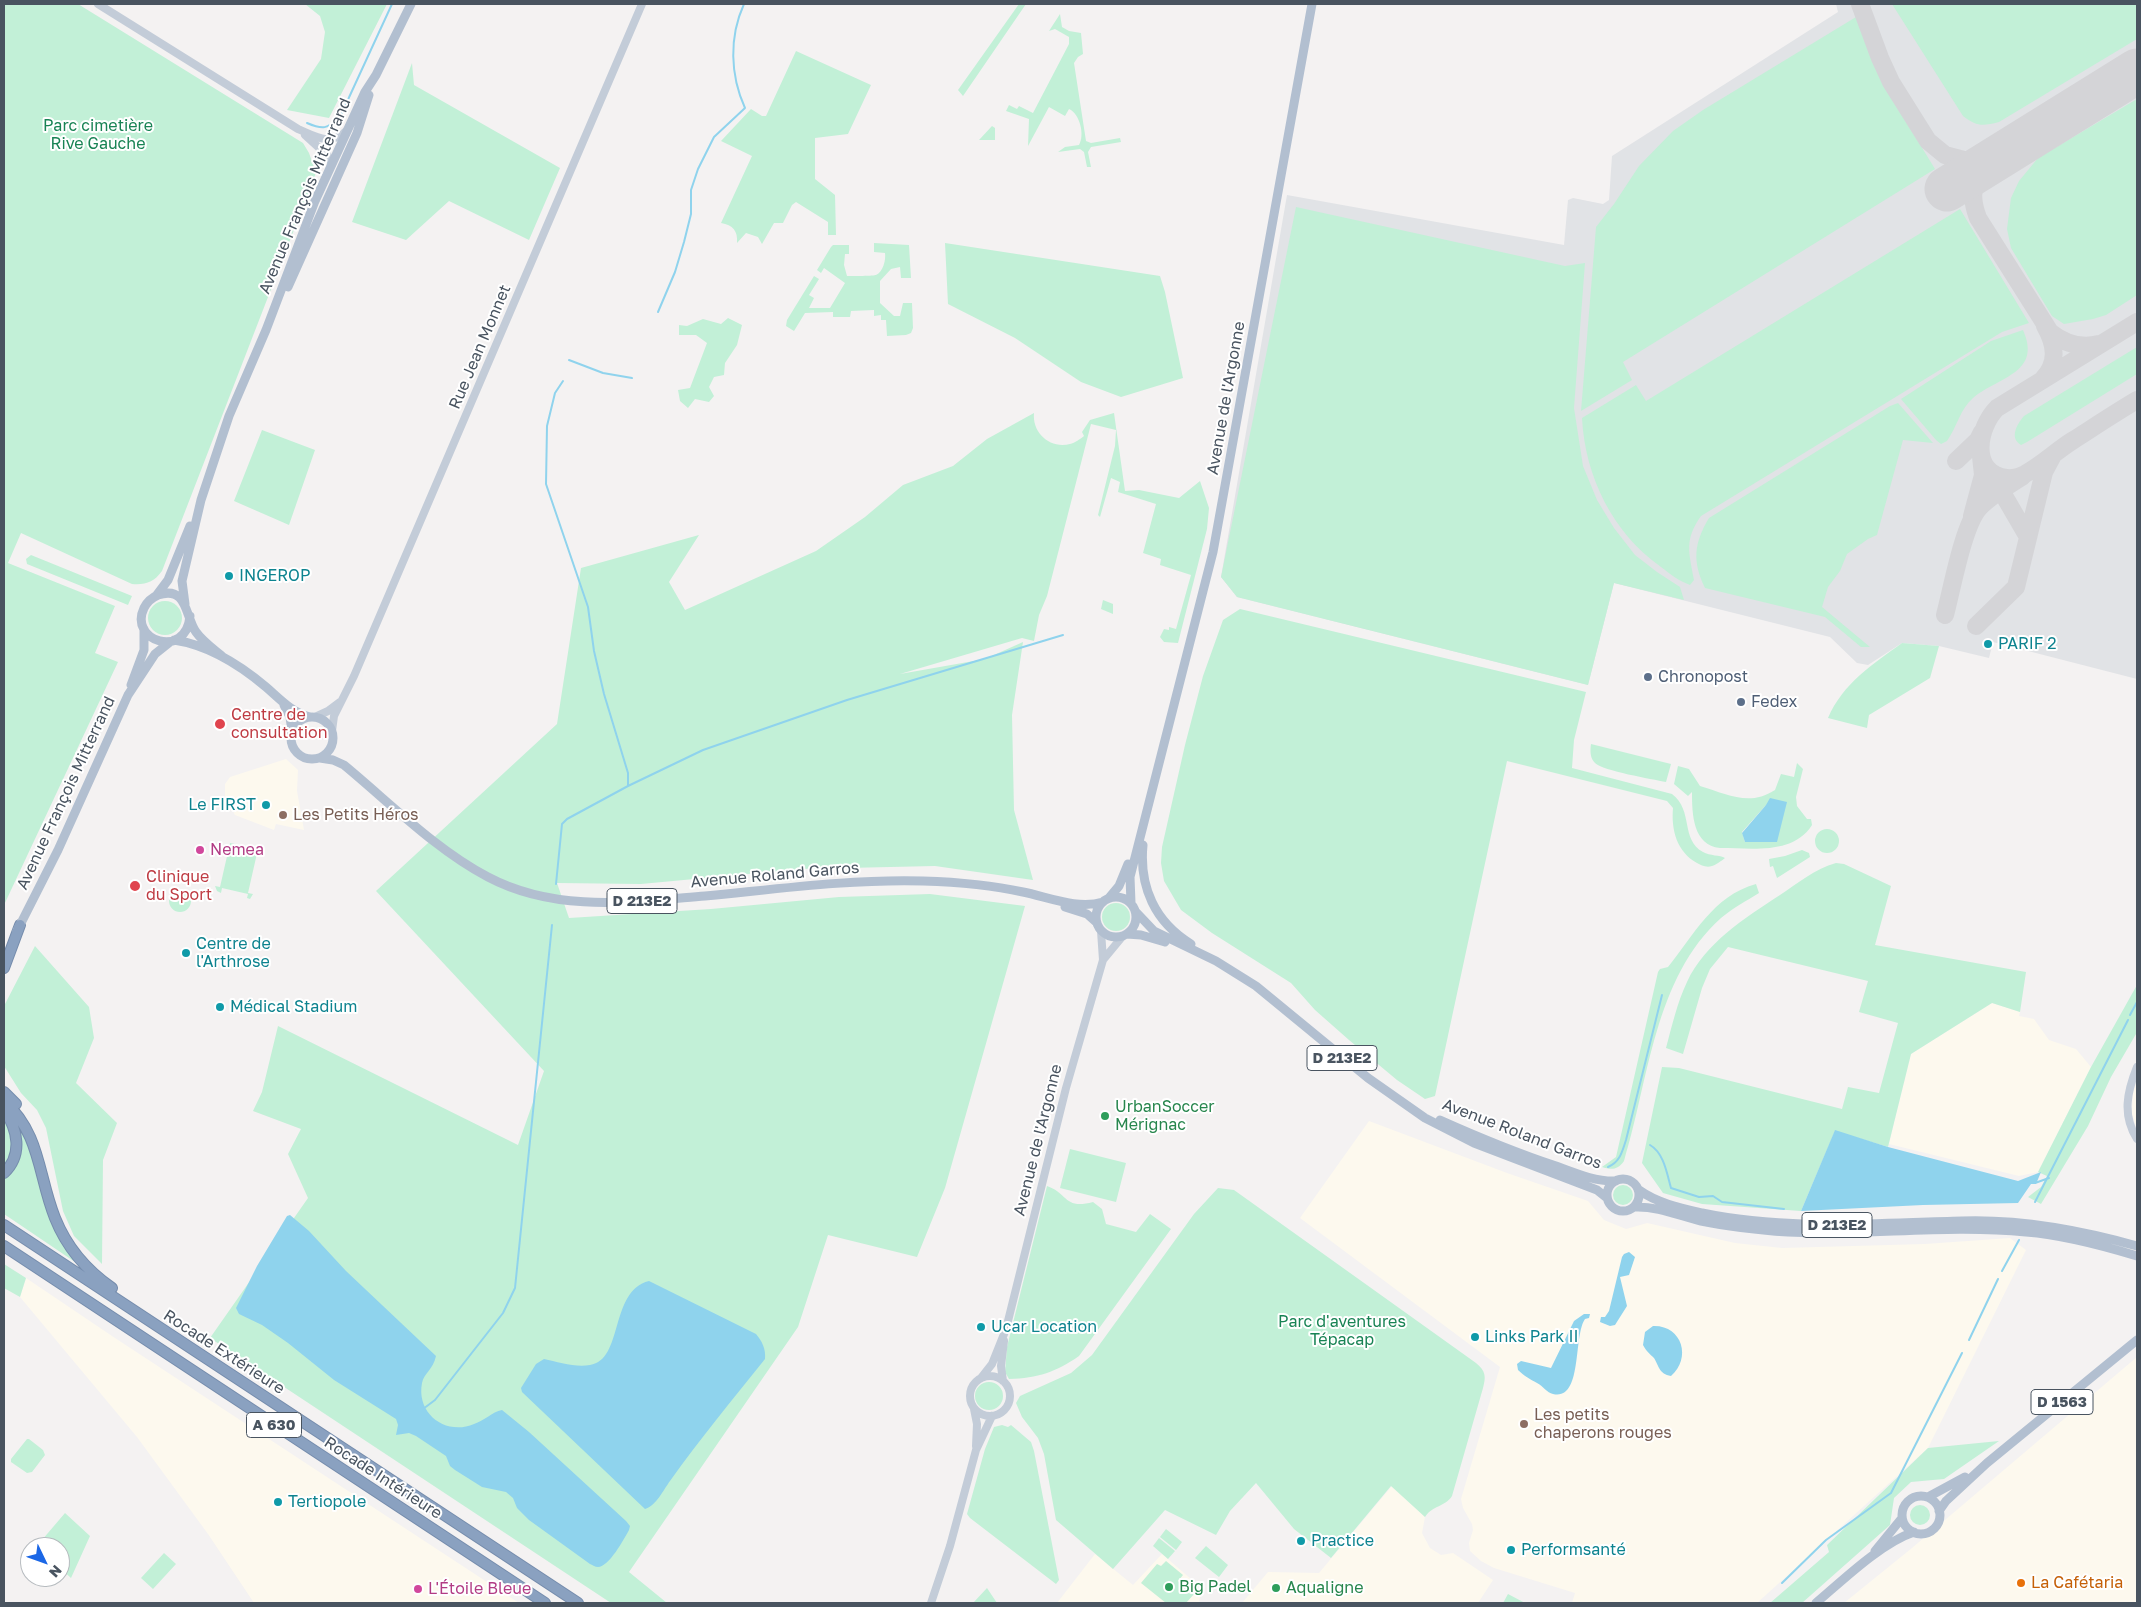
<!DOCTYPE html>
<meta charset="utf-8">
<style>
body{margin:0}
#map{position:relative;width:2141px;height:1607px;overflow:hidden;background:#f4f2f2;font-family:"Golos Text",sans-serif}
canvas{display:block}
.frame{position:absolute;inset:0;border:5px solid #495460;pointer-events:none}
.north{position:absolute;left:20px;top:1537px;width:50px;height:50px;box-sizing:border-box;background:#fff;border:1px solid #b6bbbf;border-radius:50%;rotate:132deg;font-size:14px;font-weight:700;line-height:20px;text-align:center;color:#495460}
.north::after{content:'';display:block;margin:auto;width:18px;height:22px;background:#1b67e6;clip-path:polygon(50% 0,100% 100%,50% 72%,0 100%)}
</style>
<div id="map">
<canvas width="2141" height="1607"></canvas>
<div class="frame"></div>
<div class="north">N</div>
</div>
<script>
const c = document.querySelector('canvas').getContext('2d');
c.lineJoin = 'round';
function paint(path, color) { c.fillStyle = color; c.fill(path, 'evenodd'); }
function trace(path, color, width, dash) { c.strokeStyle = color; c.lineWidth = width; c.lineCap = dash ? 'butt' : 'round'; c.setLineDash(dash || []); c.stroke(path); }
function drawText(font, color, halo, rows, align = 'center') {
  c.font = font + ' "Golos Text",sans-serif'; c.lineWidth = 4; c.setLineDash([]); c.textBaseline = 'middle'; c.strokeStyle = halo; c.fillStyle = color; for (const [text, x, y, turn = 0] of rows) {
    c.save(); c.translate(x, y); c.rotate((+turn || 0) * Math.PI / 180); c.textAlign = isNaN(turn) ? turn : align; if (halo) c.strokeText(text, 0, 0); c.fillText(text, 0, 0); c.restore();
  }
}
const commercial = new Path2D(`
 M286,759l12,11 -1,21 7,39 -28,-6 -2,6 -39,-15 -10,-19v-12l5,-7z
 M1992,1003l28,9 -1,4 15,3 15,21 27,9 15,18 -53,105 -19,4 -130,-32 22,-90z
 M2137,1082v47l-5,-15 1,-22z
 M1369,1121l138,52 81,28 16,19 22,9 21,-6 88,20 47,5 143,-4 85,-6 16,12 -98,198 -171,155h-185l3,-10 -81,-25 -13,-7 -11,-10 -1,-8 4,-13 -1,-6 -9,-16 -2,-9 39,-132 -200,-149z
 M26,1278l89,60 404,265h-265l-46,-69 -71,-97 -117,-140z
 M2137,1357v246h-293l68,-55z
 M1392,1486l33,31 -3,16 8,15 11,7 12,-2 40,27 -15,23h-236l26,-31 51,1z
 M1095,1554l38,31 29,-31 29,25 10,14 -2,8 3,2h-145z`);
const airport = new Path2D(`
 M1836,4h301v675l-144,-37 -4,16 -50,-12 -37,-3 -34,22 -11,-2 -27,-26 -216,-54 -26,102 -351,-88 -16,-20 66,-382 277,50 4,-45 5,-2 30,6 6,-4 3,-44 226,-144z`);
const green = new Path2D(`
 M4,4h74l225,139 6,10 7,20 -154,398c-8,11 -16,14 -30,13l-111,-51 -13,30 107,43 -20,47 23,9 -114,243z
 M305,4h82l-58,114 -42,-8 34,-51 4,-27 -5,-16z
 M1019,4h7l-63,92 -5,-6z
 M1892,4h245v35l-138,83c-16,4 -22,5 -36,-6z
 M1060,14l2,13 7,4 12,2 2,21 -5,3 -4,6 12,78 5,2 29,-5 1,4 -30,5 -3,5 3,15h-4l-3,-15 -4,-3 -22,3 7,-5 14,-2c6,-10 1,-31 -10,-36l-4,7 -16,-9 -21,39 1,-27 -23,-8 3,-6 8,4 2,-3 14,7 36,-69v-7l-14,-8 -6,2z
 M1856,17l30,72 49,80 -312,193 9,18 -51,31 15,-184 18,-23 25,-38 34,-35 30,-21z
 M796,51l75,34 -23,49 -33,4v41l20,16 1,40h-8v-13l-32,-20 -4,3 -9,18h-9l-12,21 -4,-7 -12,-4 -9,10c1,-12 -4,-18 -16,-20l31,-67 -31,-15 30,-32 11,7h4z
 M412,63l2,22 146,83 -31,72 -80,-39 -43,39 -54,-18z
 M2137,99v196l-31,20 -13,4 -29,5 -12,-8 -41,-68 -4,-19 4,-31 8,-17 19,-23z
 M992,126l3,2v12h-16z
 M1296,207l269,59 20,-3 -11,145 9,58 14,34 17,28 21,27 22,17 23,15 4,13 -70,-17 -26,102 -351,-88 -16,-20z
 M1960,209l69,114 -27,9 -301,184c-17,24 -12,36 -7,64l-4,5c-11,-4 -20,-11 -29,-18 -48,-34 -76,-90 -79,-149l54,-33 10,16z
 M874,243l35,2 2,33h-10l-1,-11 -9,2 -11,12v22l14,13h6l3,-13h9l1,25 -2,5 -5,2 -19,1 -1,-16h-5v-5l-7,1v-6l-23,1 -1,6h-17v-5l-28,1 -11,18 -8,-5 1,-6 27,-44 5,3 -10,16 5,3 -5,10h21l15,-25 -21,-15 -3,5 -4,-3 14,-23 2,-2h16v9h-4l-1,11 3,11c4,0 28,0 29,-1 7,-3 10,-15 9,-22l-11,-1z
 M945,243l215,33 5,16 18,86 -62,19 -40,-15 -66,-44 -67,-34z
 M728,318l14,7 -5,20 -12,18 -1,12 -10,2 -5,10 5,9 -5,6 -14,-3 -7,9 -8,-7 -2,-11 12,-2 17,-45 -11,-8h-17v-10l8,1 16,-7 18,5z
 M2023,330c19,43 -23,46 -50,68 -13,11 -16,29 -26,43l-6,3 -5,-4 -35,-41 90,-58z
 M2137,347v27l-110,68 -6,3c-12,-7 -4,-21 3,-29z
 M1898,403l35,40 -30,-3 -26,95 -9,4 -21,15 -7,17 -12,16 -6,20 48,40h-9l-36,-30 -120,-29c-13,-27 -11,-45 4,-70l181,-112z
 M1034,413c-2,20 16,36 36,31 5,-1 10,-5 14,-8l-2,-4 8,-12 24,-7 11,78 14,-1 40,8 21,-17 9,27 -2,21 -29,114 -14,-1 -4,-5 4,-8 5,1v-3l7,2 15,-54 -31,-10 1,-6 -18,-6 13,-49 -38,-12 2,-10 -9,-4 -11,39 -2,-2 17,-69 1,-16 -25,-6 -44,172 -8,19 -5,26 -12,-3 -122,36 85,-15 38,-17 -11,73 2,95 19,70 -98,-14 -134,3 -160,15 -84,-1 12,35 142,-9 128,-12 91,-3 95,12 -80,282 -28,69 -89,-22 -30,92 -169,245 38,31h-56l-401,-265 98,-140 -20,-44 13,-25 -48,-18 9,-19 16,-66 240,119 26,-74 -168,-180 181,-167 24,-156 118,-33 -30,47 16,28 131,-59 49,-34 38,-32 50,-19 34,-27z
 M262,430l53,20 -26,75 -55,-24z
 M31,555l101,41 -4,9 -101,-41 -1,-5z
 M1103,600l10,4v10l-12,-5z
 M148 618a17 17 0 1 1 34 0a17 17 0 1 1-34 0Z
 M1240,609l346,83 -12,48 -2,28 100,26c22,17 8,45 31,58 7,4 17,3 22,6 -4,3 -9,7 -13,8 -6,2 -11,-1 -15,-3 -20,-11 -26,-33 -24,-55l-6,-7 -160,-40 -72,335 -10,3 -28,-19 -48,-40 -34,-30 -24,-27 -79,-50 -31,-23 -17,-29 -3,-18 1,-16 23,-102 18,-69 20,-56z
 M1902,643l37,3 -9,32 -61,37 -2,13 -39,-10c15,-35 45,-54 74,-75z
 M1591,744l80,20 -5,18c-14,-3 -63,-11 -71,-19 -5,-5 -5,-12 -4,-19z
 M1797,763l6,6 -7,28 1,9 10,13h4l1,6c-19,30 -60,23 -92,23 -27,-3 -28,-33 -28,-56l-4,4 -14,-12 4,-18 11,3 11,17c27,8 49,21 75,4l6,-16 13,3zM1766,805l-21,37 -3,-10z
 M1815 841a12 12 0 1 1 24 0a12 12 0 1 1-24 0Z
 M230,843l28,6 -10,44 5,1 -3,5 -3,-1 1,-4 -26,-6 -1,5 -4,-2 -2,-5 5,1z
 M1802,850l7,3 1,4 -33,21 -4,-12 -3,1 -1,-8 16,-3z
 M1836,863l8,1 47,22 -16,59 151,27 -6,40 -28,-9 -81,51 -23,93 -53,-16 -34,80 -99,-7 -39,-11 -21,-30 20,-96 17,1 163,41 6,-22 31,6 19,-70 -39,-11 9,-31 -140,-34 -18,22 -8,19 -19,66 -17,-6c6,-22 11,-45 21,-66 18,-39 58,-64 93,-87 18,-12 35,-26 56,-32z
 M1756,884l3,9c-13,8 -26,15 -38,25 -67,60 -72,162 -97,243 -6,9 -13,9 -22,6l14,-10 42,-185 2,-3 8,-2c26,-32 45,-71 88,-83z
 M169 901a11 11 0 1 1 22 0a11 11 0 1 1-22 0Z
 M1102 917a14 14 0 1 1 28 0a14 14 0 1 1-28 0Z
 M35,946l54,61 5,31 -18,45 41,40 -14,37 -1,104 -28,-28 -11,-25 -17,-83 -9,-18 -16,-17 -17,-27v-60z
 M2137,985l-1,49 -25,43 -23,49 -47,78 -13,-7 13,-10 6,-11 -9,-4 53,-105z
 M8,1111l16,19 41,114 13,20 -74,-50v-36l11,-14z
 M4,1119c10,19 12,28 0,48z
 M1070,1149l56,14 -10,39 -56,-14z
 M1613 1195a10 10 0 1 1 20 0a10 10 0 1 1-20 0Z
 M1047,1186c21,7 17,24 46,16l9,7 4,15 30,8 14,-18 21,15 -92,127c-23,16 -41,22 -70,23l-4,-7 2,-25z
 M1218,1188l16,2 242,173c10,8 10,14 7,25l-31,108c-7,11 -19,9 -27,21l-34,-31 -60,72 -37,-29 -38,-46 -26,28 -14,24 -51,-25 -52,59 -57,-49 -12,-66 -6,-16 -16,-21 -6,-14 4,-7 51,-23 21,-18 102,-141z
 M4,1264l22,14 -6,19 -16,-9z
 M975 1396a14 14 0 1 1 28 0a14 14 0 1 1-28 0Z
 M1002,1425l6,2 3,-2 20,17 3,9 25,129 -3,4 -86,-66 -3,-4 18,-65 9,-22z
 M27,1439h2l14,11 2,5 -13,17 -5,1 -16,-11v-3z
 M1999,1441l-55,38 -33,3 -17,16 -4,27 -88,78h-32l59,-51 -2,-7 101,-97z
 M1910 1515a10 10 0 1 1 20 0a10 10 0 1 1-20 0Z
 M65,1513l25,23 -19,42 -11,-10v-21h-24z
 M1166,1529l16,13 -6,8 -16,-13z
 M1159,1538l16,13 -7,8 -15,-13z
 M1206,1546l22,19 -9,12 -24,-19z
 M164,1553l12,11 -23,25 -12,-11z
 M1166,1561l17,14 -5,6 16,13 -8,9h-20l-25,-20 16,-19 4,2z
 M987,1588l10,15h-24z
 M1508,1594l17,9h-22z`);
const water = new Path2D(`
 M1770,798l17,4 -10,40h-32l-3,-9 24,-28z
 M1835,1130l53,17 130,34 23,-9 -5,12h-5l-13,19 -95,2 -122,6z
 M290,1215l19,16 37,40 90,85c-3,14 -12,17 -14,27 -6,31 24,53 52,41 10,-3 18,-12 28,-14l27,22 97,89 4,5 -1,4c-5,9 -20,37 -31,37 -3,0 -5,-2 -8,-3l-61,-44 -12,-12 -4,-10 -7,-6 -24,-5 -27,-17 -5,-4 -4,-10 -30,-20 -7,-3 -13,2 2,-10 -2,-6 -62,-39 -46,-37 -26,-18 -23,-11 -3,-6 21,-42 30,-50z
 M1629,1252l6,5 -6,18 -9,2 7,29 -12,19 -5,1 -10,-4 1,-5h4l4,-6 13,-54 2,-3z
 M649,1281l107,53c6,7 10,15 9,25 -32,40 -65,80 -95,122 -6,8 -14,25 -25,28l-123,-117 -1,-4 15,-24 8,-5c14,3 32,9 46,6 34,-5 19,-74 59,-84z
 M1584,1314h6l-1,4 -4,1c-12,17 -2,82 -32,75 -6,-1 -10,-8 -16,-11 -7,-4 -13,-7 -19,-13l-1,-6 4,-3 30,7 23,-47z
 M1653,1326c29,-1 39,32 18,50 -12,-2 -12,-10 -17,-18 -4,-4 -8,-7 -11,-13l2,-13z`);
const stream = new Path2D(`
 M307,123c16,7 20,6 33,-6l52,-113
 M658,312l17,-40 9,-30 7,-28v-24l7,-21 16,-32 31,-29c-15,-33 -16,-71 -1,-104
 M569,360l34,13 29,5
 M628,786l75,-36 144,-50 216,-65
 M556,884l6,-60 5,-5 61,-33v-13l-24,-79 -10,-43 -6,-44 -42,-123 1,-58 8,-33 8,-12
 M2130,1015l7,-13
 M1650,1145c14,8 17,29 21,43l28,9 14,-1 9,6 62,7
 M1608,1167c12,-5 14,-15 18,-27l36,-145
 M2035,1183l14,-5
 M2035,1202l93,-182
 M2002,1271l17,-31
 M1969,1340l29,-61
 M423,1409l12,-9 68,-87 12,-25 37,-363
 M1782,1583l44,-43 65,-47 71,-140`);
const taxiway = new Path2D(`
 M1860,4l20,54 11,24 37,59 17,14 19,5 11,1 22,-6
 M2005,152c-26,20 -40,32 -27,66l72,114c14,11 31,17 49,12
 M2137,322l-140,86c-19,19 -28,64 9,70 7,1 13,-1 19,-4 17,-9 31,-23 47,-33 22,-14 43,-28 65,-41
 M2043,379c16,-17 12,-35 2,-53
 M1956,461l22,-21 4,-8
 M1996,482l32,55
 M1972,516l11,-41 -2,-19
 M1945,615c7,-26 18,-89 34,-107 12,-13 29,-22 44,-32
 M1976,626l40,-39 28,-115 8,-15`);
const runway = new Path2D(`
 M1947,189l190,-118`);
const secondary = new Path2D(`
 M98,4l200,125c17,7 32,18 48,2
 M305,135l23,21 4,8
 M315,717l13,-6 12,-9
 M332,731l2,-15 20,-40 288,-672
 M1103,960l19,-23
 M2137,1067c-10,25 -15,48 0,72
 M970 1396a20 20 0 1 1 40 0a20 20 0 1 1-40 0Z
 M981,1378l11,-14 14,-35 60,-241 37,-128 -2,-29
 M1003,1381l-2,-15 3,-25
 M974,1409l3,15 -1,22
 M931,1603l19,-57 26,-96 16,-34`);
const primary = new Path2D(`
 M288,287l69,-154 12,-38
 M156,596l12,-16 22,-54
 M185,604l-3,-23 19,-81 28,-84 37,-86 49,-129 50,-109 11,-17 35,-71
 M190,616c-4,44 -62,25 -46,-8 3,-6 7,-10 14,-13 30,-10 27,22 38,37 7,10 19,18 28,26
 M174,640c34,5 66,25 92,47 14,12 25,25 44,30
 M131,685l13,-35v-21
 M284,705l6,12 2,15
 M291 738a21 21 0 1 1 42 0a21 21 0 1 1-42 0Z
 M320,758l13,2 11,5c46,38 91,84 144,112 68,36 143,25 217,19 73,-7 145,-17 218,-15 33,1 68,4 100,11 25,5 55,18 80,10
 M1143,845c-4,42 12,77 48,99
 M1096 917a20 20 0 1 1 40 0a20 20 0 1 1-40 0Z
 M1109,898l10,-12 9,-22
 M1131,903l-1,-26 83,-325 99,-548
 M1065,907l22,7 9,8
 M1136,912l18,19 62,30 40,25 112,92 57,40 49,25 123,47 10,8
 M17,931l41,-81 70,-155 27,-41 15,-12
 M1127,934l14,1 24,7
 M1440,1120c38,17 77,33 116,46 19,7 40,16 60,15
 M1607 1195a16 16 0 1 1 32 0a16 16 0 1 1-32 0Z
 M1639,1190c18,13 41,18 63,23 86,18 173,10 260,8 59,-2 118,9 175,25
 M1635,1207c22,-1 45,9 66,14 29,6 58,9 87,11 79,4 159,-8 238,0 38,3 75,13 111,24
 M1902 1515a19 19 0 1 1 38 0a19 19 0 1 1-38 0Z
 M1928,1497l37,-20
 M1939,1511l7,-10 41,-38 150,-123
 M1875,1551l27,-33
 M1816,1603c26,-22 65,-60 98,-71`);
const highway = new Path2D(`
 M4,968l16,-43
 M4,1092l12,12
 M4,1101c37,33 34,75 51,117 12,30 31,52 57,70
 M4,1110c14,19 19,45 0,63
 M4,1225l574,378
 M4,1246l541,357`);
const markers = [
 [229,576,5,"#0f9aa8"],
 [1988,644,5,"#0f9aa8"],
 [1648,677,5,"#5c6f8a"],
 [1741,702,5,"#5c6f8a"],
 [220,724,6,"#e0444e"],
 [266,805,5,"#0f9aa8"],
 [283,815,5,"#8d6e63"],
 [200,850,5,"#d1479c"],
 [135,886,6,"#e0444e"],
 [186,953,5,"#0f9aa8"],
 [220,1007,5,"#0f9aa8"],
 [1105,1116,5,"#2e9e5b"],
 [981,1327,5,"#0f9aa8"],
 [1475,1337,5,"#0f9aa8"],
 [1524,1424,5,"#8d6e63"],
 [278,1502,5,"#0f9aa8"],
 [1301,1541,5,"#0f9aa8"],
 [1511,1550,5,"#0f9aa8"],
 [2021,1583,5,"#e8710a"],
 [1169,1587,5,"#2e9e5b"],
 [1276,1588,5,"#2e9e5b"],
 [418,1589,5,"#d1479c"]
];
const shields = [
 [642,901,70],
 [1342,1058,70],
 [1837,1225,70],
 [2062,1402,62],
 [274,1425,55]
];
const shieldNames = [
 ["D 213E2",642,901],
 ["D 213E2",1342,1058],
 ["D 213E2",1837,1225],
 ["D 1563",2062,1402],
 ["A 630",274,1425]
];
const parkNames = [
 ["Parc cimetière",98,126],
 ["Rive Gauche",98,144],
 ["Parc d'aventures",1342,1322],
 ["Tépacap",1342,1340]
];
const streetNames = [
 ["Avenue François Mitterrand",305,196,-67],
 ["Rue Jean Monnet",480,347,-67],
 ["Avenue de l'Argonne",1226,398,-80],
 ["Avenue François Mitterrand",66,793,-65],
 ["Avenue Roland Garros",775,875,-5],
 ["Avenue Roland Garros",1522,1134,21],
 ["Avenue de l'Argonne",1038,1140,-76],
 ["Rocade Extérieure",224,1352,33],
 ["Rocade Intérieure",383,1478,33]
];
const cultureNames = [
 ["INGEROP",239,576],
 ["PARIF 2",1998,644],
 ["Le FIRST",256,805,"right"],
 ["Centre de",196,944],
 ["l'Arthrose",196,962],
 ["Médical Stadium",230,1007],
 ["Ucar Location",991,1327],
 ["Links Park II",1485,1337],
 ["Tertiopole",288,1502],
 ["Practice",1311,1541],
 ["Performsanté",1521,1550]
];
const serviceNames = [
 ["Chronopost",1658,677],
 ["Fedex",1751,702]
];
const healthNames = [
 ["Centre de",231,715],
 ["consultation",231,733],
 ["Clinique",146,877],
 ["du Sport",146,895]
];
const educationNames = [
 ["Les Petits Héros",293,815],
 ["Les petits",1534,1415],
 ["chaperons rouges",1534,1433]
];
const hotelNames = [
 ["Nemea",210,850],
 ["L'Étoile Bleue",428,1589]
];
const leisureNames = [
 ["UrbanSoccer",1115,1107],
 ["Mérignac",1115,1125],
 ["Big Padel",1179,1587],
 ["Aqualigne",1286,1588]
];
const foodNames = [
 ["La Cafétaria",2031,1583]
];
paint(commercial, '#fdf9ee');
paint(airport, '#e1e3e6');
paint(green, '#c2f0d7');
paint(water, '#8fd3ed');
trace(stream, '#8fd3ed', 2);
trace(taxiway, '#d4d4d7', 18);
trace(runway, '#d4d4d7', 45);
trace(highway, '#758cac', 12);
trace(secondary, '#c3ccd8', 8);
trace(primary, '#b2bfd0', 9);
trace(highway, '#8aa1c0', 10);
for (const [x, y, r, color] of markers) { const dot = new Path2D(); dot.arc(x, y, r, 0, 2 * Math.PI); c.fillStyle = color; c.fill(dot); trace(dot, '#fff', 2); }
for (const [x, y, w] of shields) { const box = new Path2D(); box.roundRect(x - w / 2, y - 12.5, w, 25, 4); c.fillStyle = '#fff'; c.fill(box); trace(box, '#495460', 1); }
drawText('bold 15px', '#495460', null, shieldNames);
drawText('16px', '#188354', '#fff', parkNames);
drawText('16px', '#495460', '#fff', streetNames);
drawText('16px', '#0d838f', '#fff', cultureNames, 'left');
drawText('16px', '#4e5e75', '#fff', serviceNames, 'left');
drawText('16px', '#be3a42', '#fff', healthNames, 'left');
drawText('16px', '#785e54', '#fff', educationNames, 'left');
drawText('16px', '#b23c85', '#fff', hotelNames, 'left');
drawText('16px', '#27864d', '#fff', leisureNames, 'left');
drawText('16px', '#c56008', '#fff', foodNames, 'left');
</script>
